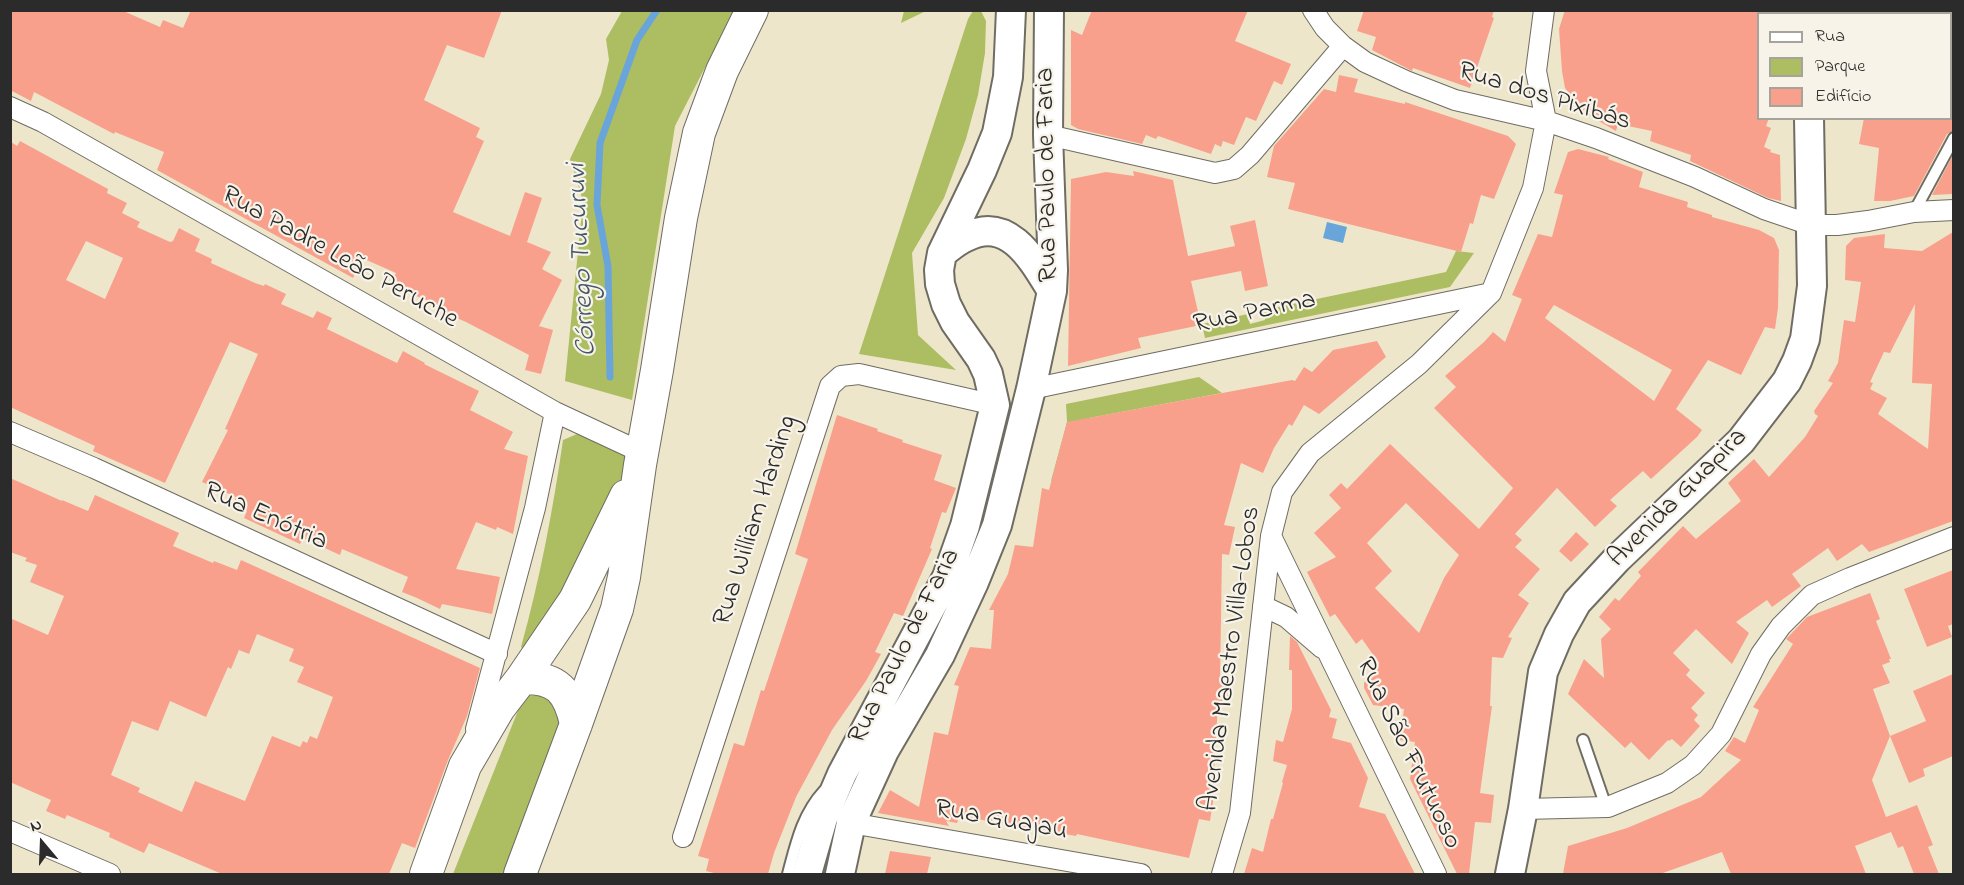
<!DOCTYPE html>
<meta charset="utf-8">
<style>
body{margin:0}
#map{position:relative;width:1964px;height:885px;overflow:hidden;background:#eee6cb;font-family:"Indie Flower",sans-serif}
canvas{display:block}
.frame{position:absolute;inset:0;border:12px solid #2b2b2b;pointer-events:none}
.legend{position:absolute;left:1757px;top:12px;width:195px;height:108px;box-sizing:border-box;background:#f7f3e8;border:2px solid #a5a39c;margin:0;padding:8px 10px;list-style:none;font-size:18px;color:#2b2b2b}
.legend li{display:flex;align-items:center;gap:12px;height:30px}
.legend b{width:30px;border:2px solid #a5a39c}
.north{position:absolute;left:12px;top:813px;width:60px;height:60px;-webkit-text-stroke:4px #f7f3e8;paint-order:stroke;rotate:341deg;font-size:16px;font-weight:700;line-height:24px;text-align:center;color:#2b2b2b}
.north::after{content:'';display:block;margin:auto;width:21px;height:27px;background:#2b2b2b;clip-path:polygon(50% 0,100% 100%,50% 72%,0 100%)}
</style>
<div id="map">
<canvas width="1964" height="885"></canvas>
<div class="frame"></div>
<ul class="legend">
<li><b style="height:8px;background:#fff"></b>Rua</li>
<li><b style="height:16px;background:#acbe61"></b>Parque</li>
<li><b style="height:16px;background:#f9a08c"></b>Edifício</li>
</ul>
<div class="north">N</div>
</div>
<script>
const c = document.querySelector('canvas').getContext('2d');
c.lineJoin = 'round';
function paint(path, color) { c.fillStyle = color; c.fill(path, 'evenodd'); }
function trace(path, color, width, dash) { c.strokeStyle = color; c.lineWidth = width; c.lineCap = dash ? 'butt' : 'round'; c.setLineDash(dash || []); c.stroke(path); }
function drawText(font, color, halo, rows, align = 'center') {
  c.font = font + ' "Indie Flower",sans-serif'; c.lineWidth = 4.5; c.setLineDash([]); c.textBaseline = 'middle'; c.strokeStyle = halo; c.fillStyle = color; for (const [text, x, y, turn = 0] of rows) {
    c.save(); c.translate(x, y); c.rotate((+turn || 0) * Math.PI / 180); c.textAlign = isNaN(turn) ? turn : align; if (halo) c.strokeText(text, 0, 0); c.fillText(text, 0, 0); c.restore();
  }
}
const green = new Path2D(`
 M622,11h112l-59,115 -43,274 -67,-19 18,-180 -13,-42 31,-65 8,-34 -3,-21z
 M904,11v-1l22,1 -25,12z
 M973,11h8l5,10 -1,32 -7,42 -12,44 -22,59 -32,55 6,82 38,35 -97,-16 109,-335z
 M1456,251l18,2 -24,34 -245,51 -3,-14 46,-10 2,10 15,-4 -1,-10 182,-38z
 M1199,377l23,16 -133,25 44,84 -82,-21 16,-59 -1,-18z
 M577,434l51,22 -10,38 -31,58 -62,98 -4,-3c19,-68 32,-137 42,-207z
 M531,692l36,11 -61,171h-53l68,-171z`);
const water = new Path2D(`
 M1327,222l20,5 -4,16 -20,-5z`);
const stream = new Path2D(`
 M610,377l-2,-111 -11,-61 3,-62 37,-103 20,-30`);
const building = new Path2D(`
 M10,10h111l39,17 3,-7 20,8 8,-18h311l-18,48 -37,-13 -23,55 56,28 -4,9 8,4 -31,71 57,24 15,-44 17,6 -15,44 24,10 -9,17 20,11 -23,46 14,4 -12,44 -16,-4 4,-15 -63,-33 -23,-10 2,-4 -55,-23 6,-12 -34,-15 -9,20 -196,-108 7,-18 -49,-20 -1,2 -80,-42 -3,9 -21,-11z
 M1092,10h156l-13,31 56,23 -9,21 -8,-4 -18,40 -10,-4 -12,28 -11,-4 -2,6 -6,-3 -4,10 -53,-18 -2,3 -10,-4 -4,9 -64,-15 -7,-4v-95l11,5z
 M1364,10h130l-2,7 2,1 -24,70 -57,-20 -1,3 -40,-21 4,-13 -19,-6z
 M1565,10h193v108h11l-3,8 5,2 -7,19 7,3 -1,2 10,3 1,46 -13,-3 -78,-37 1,-6 -41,-14 2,-10 -34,-7 -2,7 -33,-19 -18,-24 -3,-17 -3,-42z
 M1339,75l19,4 -4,13 51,12v-2l103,34 8,8 -22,55 -13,-4 -8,29 -3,-1 -9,29 -173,-43 7,-26 -28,-6 7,-31 50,-57 12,3z
 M1864,118h89v13l-6,3 -33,62 -24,5h-16l5,-53 -20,-4z
 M10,141l7,5 3,-5 88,48 -1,4 20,10 -5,10 18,9 -3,5 33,15 3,-1 6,-13 21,11 -5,12 17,8 -1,4 44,20 9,3 1,-2 21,10 -5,10 32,14 4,-7 15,7 -5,11 70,34 6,-12 22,12 -1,1 55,27 -9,19 43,22 -9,17 24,7 -15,78 -16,-7 -1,3 -20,-8 -20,47 44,8 -8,37 -50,-10 -2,5 -23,-11 -15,-6 6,-15 -66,-28 -2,6 -37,-17 -3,6 -56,-26 3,-7 -14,-7 3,-7 -34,-15 26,-52 -3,-1 33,-75 -28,-12 -65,141 -72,-32 2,-5 -85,-39zM86,241l37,17 -18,41 -39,-19z
 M1578,149l31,8 -1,2 35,13 -4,15 49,15 -1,5 25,8v2l47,13 15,8 5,12 -1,58 -3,21 -10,-2 -24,48 -33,-15 -32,49 26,21 -5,7 -46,42 -8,-8 -33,29 7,6 -22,21 -38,-39 -42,46 7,6 -7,7 25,22 -22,26 11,8 -21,34 4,1 -9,20 -11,-1 -2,49h2l-12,87 14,2 -3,28 -16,-1 -6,52h-12l-47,-95 5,-37 -15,-2 4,-31 -31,-4 -9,-17v-5l15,-20 -17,-24 -6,5 -21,-30 -5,3 -23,-45 29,-15 -22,-24 27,-25 -12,-13 12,-12 6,6 43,-45 89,85 34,-41 -79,-80 22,-21 -11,-11 39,-34 9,-10 12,10 17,-43 -10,-4 26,-61 14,3 11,-42 -9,-2 14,-41zM1554,305l118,65 -18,31 -109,-83zM1406,503l53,52 -15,23 -25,55 -44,-45 17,-17 -25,-28z
 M1953,155v39l-21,1z
 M1133,171l40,9 15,76 47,-10 -5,-20 25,-6 13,66 -23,5 -4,-20 -50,10 10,44 -63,13 3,10 -73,18 3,-187 35,-7 28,4z
 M1953,232v289l-84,31 -7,-8 -25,17 -9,-13 -36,26 9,12 -4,3 -25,18 -5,-7 -31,22 13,11 -17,31 -36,-35 -23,24 17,17 -4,5 19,18 -14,15 7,7 -4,5 6,6 -19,21 -9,-8 -3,2 -1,-1 -19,20 -18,-18 -6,6 -57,-54 16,-35 20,19 -3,-39 10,-10 -12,-12 16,-19 4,3 22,-25 -3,-4 45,-46 13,13 45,-38 -13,-18 26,-24 15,18 36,-40 13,-21 -3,-2 -1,-3 19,-28 -5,-2 10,-18 6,-43 11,2 6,-40 -16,-2 1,-34 8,-8 31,-4 -1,14 38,3zM1915,304l-3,79 20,1 -4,65 -50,-35 9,-16 -17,-9 3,-6 -3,-1 14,-30 6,1z
 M1377,341l9,16 -67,57 -15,-9 -12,21 -3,-2 -15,24 -11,25 -22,-10 -17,62 11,2 -6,28 -7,-1 -2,128h11l-2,21h-11l-5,86h2l-5,32 -11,-2 -10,39 -112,-24 -1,2 -117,-20 -2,7 -11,-2 3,5 -71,-13 12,-23 29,17 15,-75 14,3 11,-49 -5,-1 16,-38 21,2 3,-39h-5l19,-36 7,-29 18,2 9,-59 7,2 18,-68 225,-42 3,1 9,-14 8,5 21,-22z
 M837,415l41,14 -1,2 26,9 -1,2 40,13 -8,25 22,8 -10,25 -4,-1 -12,36 2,1 -29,67 -9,-3 -19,39 6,2 -15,27 -34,49 -36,67 -22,56 -6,21h-50l-12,-3 3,-12 -11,-3 36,-113 10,3 17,-56 3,1 44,-132 -13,-5z
 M10,478l52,23v-1l26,11 7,-16 84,38 -6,13 40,17 1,-2 23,9 4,-10 239,108 -13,48 -19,44 -33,88 -13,-5 -13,31h-167l-73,-31 -5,10 -35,-16 1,-4 -43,-18 -2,4 -19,-8 5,-11 -41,-18v-164l38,17 16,-39 -34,-14 7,-17 -12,-4 2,-3 -17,-6zM257,634l37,15 -5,12 15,6 -7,15 36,15 -16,42 -7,-3 -3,7 -4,-2 -3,6 -28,-11 -27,65 -50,-20 -13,31 -44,-20 2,-4 -29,-13 21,-54 26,10 12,-30 36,16 22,-50 3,2 8,-19 10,4z
 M1576,532l13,12 -18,18 -12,-11z
 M1953,570v54l-5,2 4,11 -25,10 -23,-58z
 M1870,593l10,26 -4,2 15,38h-2l1,3 -8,3 8,18 -17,6 17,47 -18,44 14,37 31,-12 16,40 -5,2 11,27h-25l-11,-28 -5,2 -7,-16 -36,14 11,28h-135l-9,-22 -62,22h-97l5,-28 59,-18 74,-31 40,-37 -16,-9 9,-14 11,6 14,-33 -6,-3 40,-63 -7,-5 4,-4 17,-18z
 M1290,636l7,6 34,68 -2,7 8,2 -5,19 19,5 17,35 -9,29 26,7 30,60h-171l8,-26 11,4 8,-33h2l10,-36 -1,-1 5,-17 -14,-4 3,-21 7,2 9,-33v-39h-3z
 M1953,674v82l-30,13 2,7 -16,7 -19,-47 36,-15 -13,-30z
 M890,851l41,6 -4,17h-42z`);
const lane = new Path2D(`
 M1914,212l40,-74
 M1583,740l20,58 5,9
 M788,874c8,-30 14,-59 36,-83`);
const street = new Path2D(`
 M1313,10l12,18 18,18 22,16 41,19 49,19 91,21 50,17 99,39 69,32 47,16h26l31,-4 46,-9 40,-2
 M10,107l33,15 512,290 88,41
 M1048,135l167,38 19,-4 16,-14 93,-109
 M1031,389l460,-96
 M10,432l84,36 403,186
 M1271,536l165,338
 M1263,606l23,11 36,31
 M476,729l59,-221 20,-96
 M1523,809l85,-2 59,-24 26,-18 28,-31 40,-80 20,-28 31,-31 38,-17 104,-41
 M851,823l290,51
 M10,831l100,43
 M683,837l147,-451 11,-10 18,-2 136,31
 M1222,874l18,-61 31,-277 11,-44 28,-39 109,-89 72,-71 42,-105 13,-67 -10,-50 8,-61`);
const secondary = new Path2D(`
 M1837,14l2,-4
 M942,253c7,-5 15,-12 24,-16 43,-22 67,23 86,54
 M807,874l16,-56 19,-44 105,-197 18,-51 30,-121 -7,-31 -7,-15 -26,-37 -9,-18 -6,-20 -1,-14 3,-17 40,-83 15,-37 11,-56 3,-67
 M840,874l11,-51 33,-72 56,-96 34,-73 23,-57 34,-136 21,-98 1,-21 -5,-135 1,-125
 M1510,874l13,-65 20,-137 16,-38 18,-32 40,-43 124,-118 46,-60 10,-20 8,-22 7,-53 -3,-168`);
const primary = new Path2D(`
 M522,678c35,-1 47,13 54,46
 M426,874l39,-108 34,-58 23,-30 53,-78 51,-104
 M520,874l56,-150 41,-115 7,-32 16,-112 17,-95 24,-152 18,-85 23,-62 30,-61`);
const streetNames = [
 ["Rua dos Pixibás",1544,98,17],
 ["Rua Paulo de Faria",1049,175,-91],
 ["Rua Padre Leão Peruche",339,259,29],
 ["Rua Parma",1255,314,-12],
 ["Avenida Guapira",1679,499,-45],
 ["Rua Enótria",265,518,24],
 ["Rua William Harding",757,521,-72],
 ["Rua Paulo de Faria",906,647,-63],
 ["Avenida Maestro Villa-Lobos",1232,659,-82],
 ["Rua São Frutuoso",1407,754,64],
 ["Rua Guajaú",1001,822,10]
];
const waterNames = [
 ["Córrego Tucuruvi",584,260,-93]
];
paint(green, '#acbe61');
paint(water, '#69a5da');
trace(stream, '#69a5da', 7);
paint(building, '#f9a08c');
trace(lane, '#6f6c63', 14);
trace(street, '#6f6c63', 22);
trace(secondary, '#6f6c63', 32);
trace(primary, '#6f6c63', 34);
trace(lane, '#fff', 10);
trace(street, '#fff', 20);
trace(secondary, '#fff', 28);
trace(primary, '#fff', 32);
drawText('27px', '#2b2b2b', '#f7f3e8', streetNames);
drawText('italic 28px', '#415668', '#f7f3e8', waterNames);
</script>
